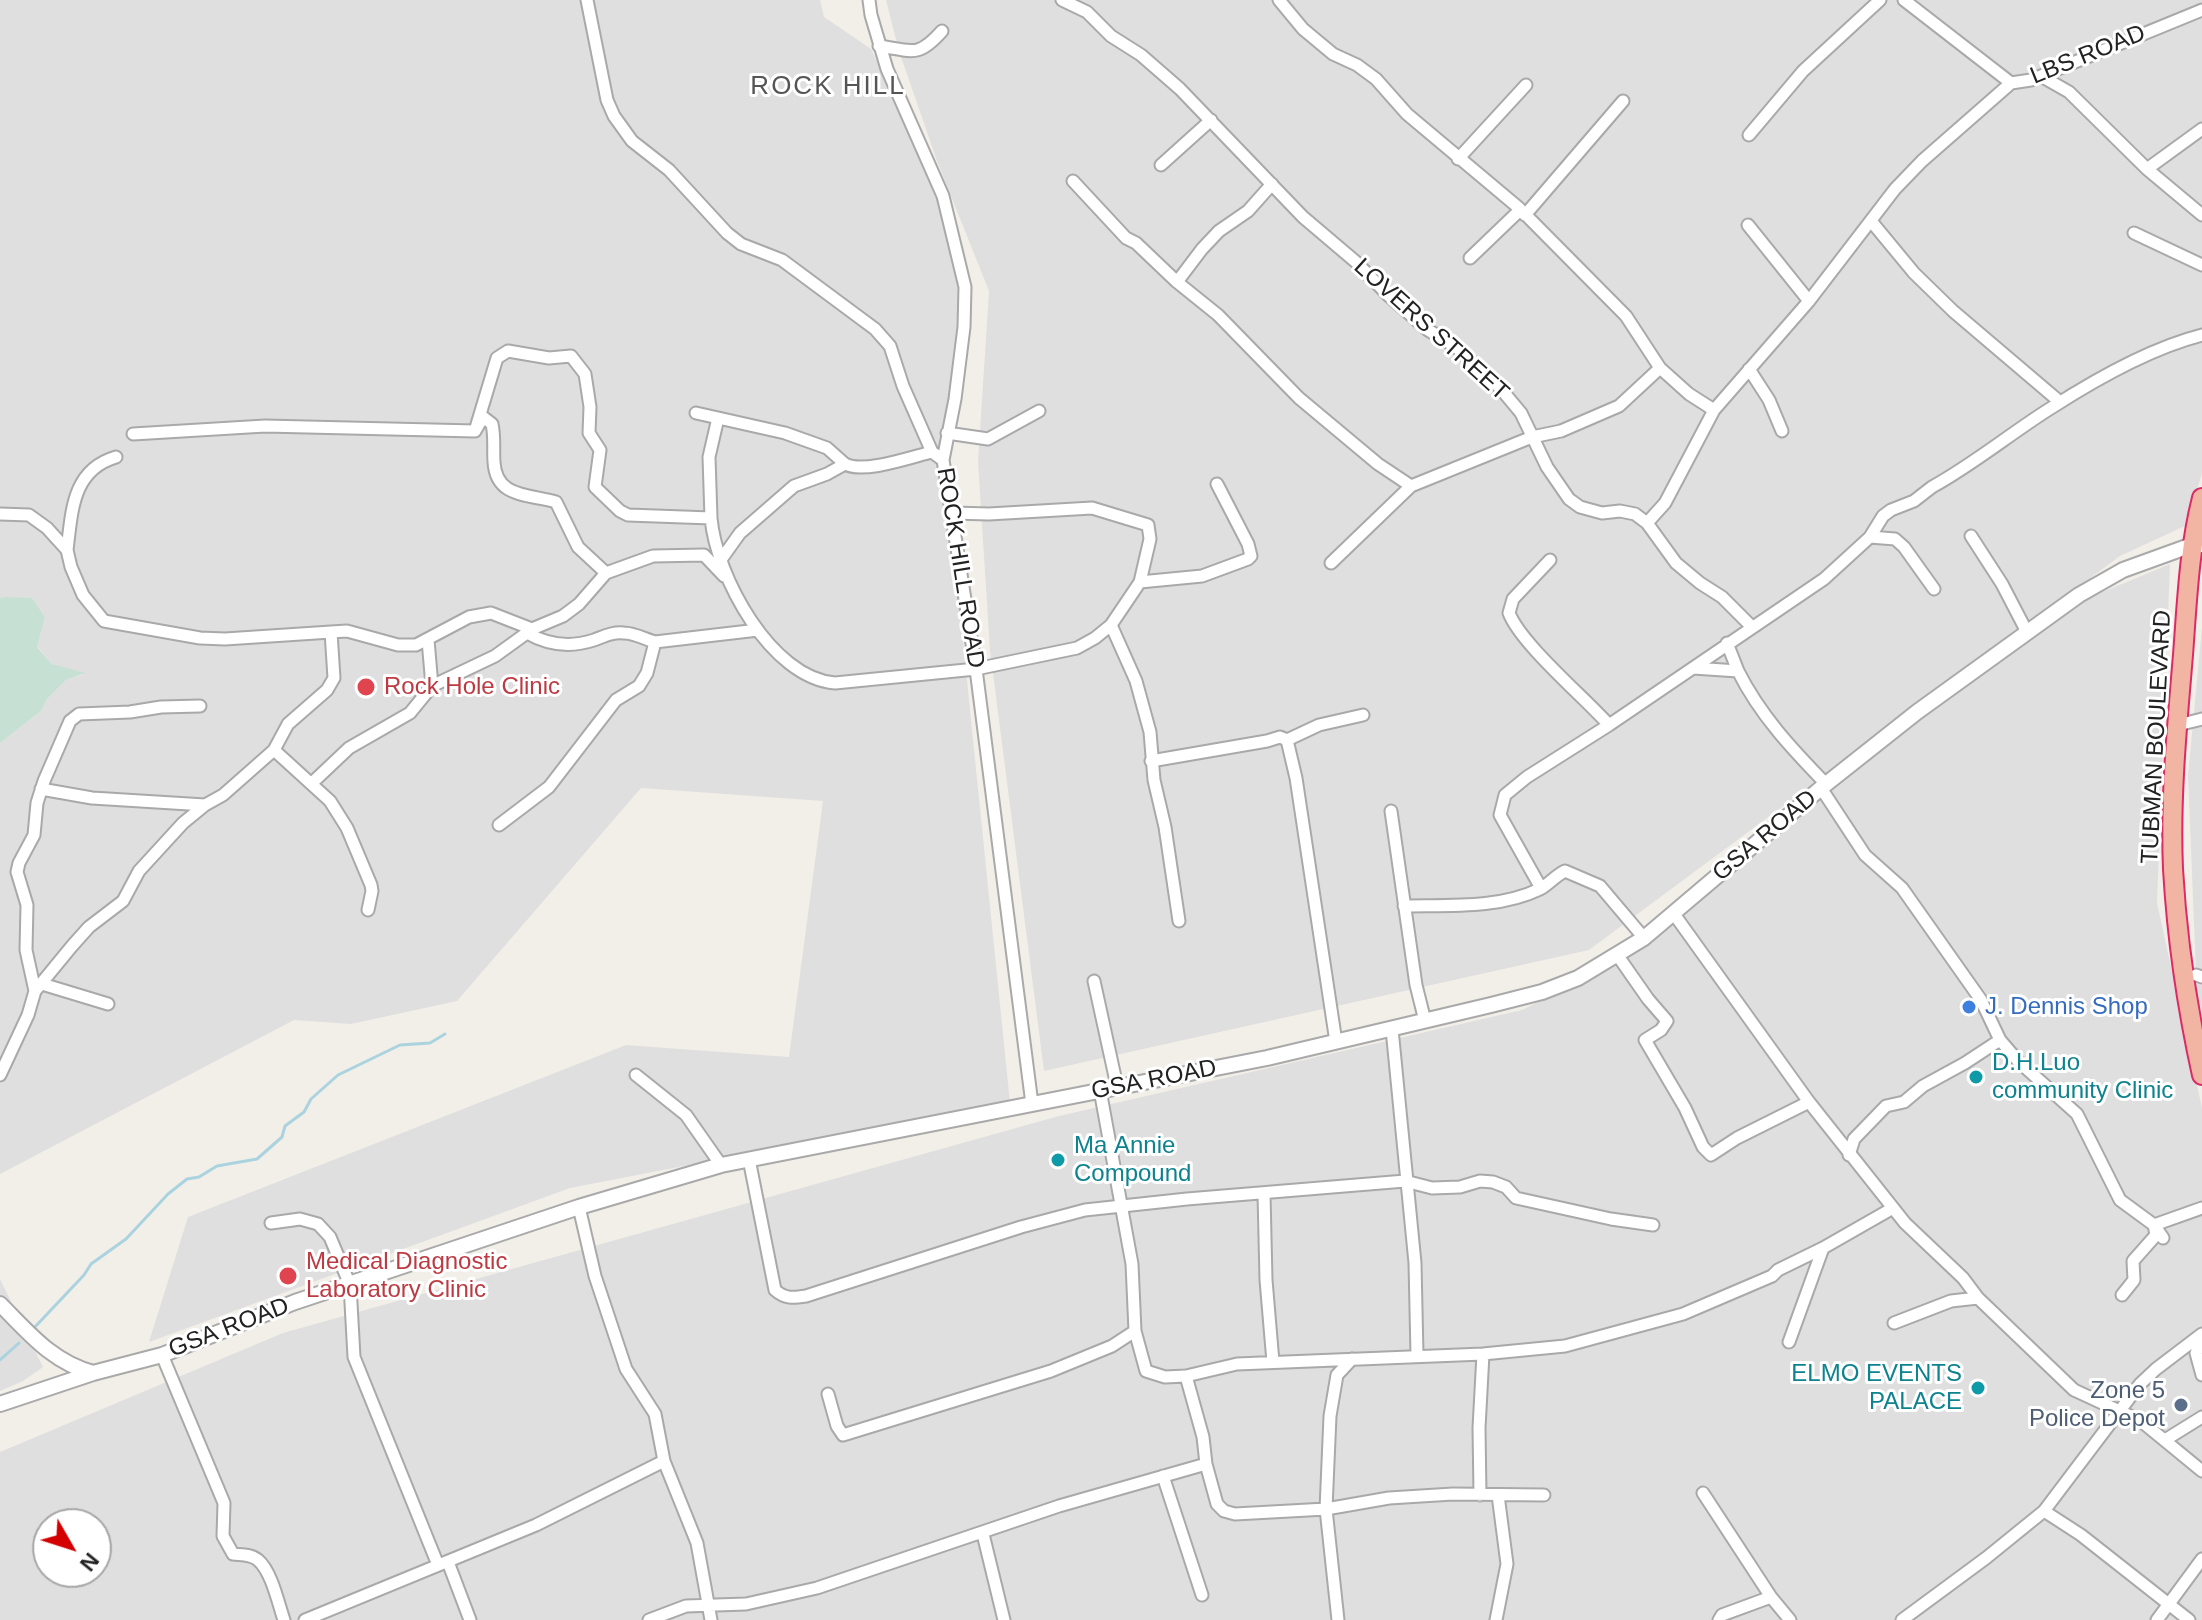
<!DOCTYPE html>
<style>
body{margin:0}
#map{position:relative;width:2202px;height:1620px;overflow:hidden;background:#f2efe9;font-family:Helvetica,sans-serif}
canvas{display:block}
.north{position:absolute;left:32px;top:1508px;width:80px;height:80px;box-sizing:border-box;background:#fff;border:2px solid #a7a7a7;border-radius:50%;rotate:129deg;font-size:22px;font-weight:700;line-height:32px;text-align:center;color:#222}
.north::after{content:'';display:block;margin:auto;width:28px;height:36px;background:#d40000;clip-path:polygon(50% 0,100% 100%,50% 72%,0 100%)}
</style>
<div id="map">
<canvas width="2202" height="1620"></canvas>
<div class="north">N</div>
</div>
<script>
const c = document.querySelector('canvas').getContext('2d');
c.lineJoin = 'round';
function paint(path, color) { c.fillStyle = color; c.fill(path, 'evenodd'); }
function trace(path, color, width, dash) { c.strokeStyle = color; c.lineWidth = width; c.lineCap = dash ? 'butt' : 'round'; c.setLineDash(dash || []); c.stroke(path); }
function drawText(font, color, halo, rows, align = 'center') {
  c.font = font + ' Helvetica,sans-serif'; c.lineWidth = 6; c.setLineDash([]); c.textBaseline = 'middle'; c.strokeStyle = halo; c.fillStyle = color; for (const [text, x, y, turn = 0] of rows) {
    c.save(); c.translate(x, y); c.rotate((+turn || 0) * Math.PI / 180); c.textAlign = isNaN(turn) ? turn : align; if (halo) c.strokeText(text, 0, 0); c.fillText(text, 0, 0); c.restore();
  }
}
const residential = new Path2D(`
 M0,0h820l4,17 47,32 71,151 19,77 -15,197 64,629 -440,85 -421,154 39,-125 438,-172 163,12 34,-256 -182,-13 -184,213 -106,23 -57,-4 -294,154v-431l41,-32 6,-12 19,-19 18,-6 -32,-10 -15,-18 8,-29 -13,-19h-32z
 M886,0h1316v473l-15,52 -67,31 -531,394 -545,121 -54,-421 -12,-188 11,-171 -52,-130 -38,-110z
 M2170,564l-13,339 45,205v512h-2202v-168l283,-119 776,-217 463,-106 104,-51 165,-137 179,-142 116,-81zM48,1524h48v48h-48z
 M2202,627v388l-5,-19 -9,-220z
 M0,1279l43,88 -20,14 -23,10z`);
const wetland = new Path2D(`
 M4,597l28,1 13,19 -8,30 15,17 33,9 -19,7 -19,19 -6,12 -41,32v-145z`);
const stream = new Path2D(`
 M33,1329l51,-54 7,-11 35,-25 42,-45 19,-15 12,-2 18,-11 40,-7 25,-22 3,-11 19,-14 7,-13 27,-24 62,-30 30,-2 15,-9
 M0,1360l19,-17`);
const minor = new Path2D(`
 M587,0l20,100 7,16 18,25 37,29 58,63 14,11 41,16 93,69 15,17 13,40 29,66 11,8
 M869,0l2,15 16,54 56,127 22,91 -1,40 -9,72 -12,61 33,209 56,435
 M1062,0l25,12 24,24 30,19 39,34 123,128 53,45 32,33 40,35 28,17 45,42 20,24 26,54 22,32 11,8 22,6 18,-2 15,3 12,9 29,40 24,20 22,14 30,30
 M1279,0l24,29 30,25 24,11 19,14 31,35 112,94 107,108 34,52 29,26 25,16
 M1904,0l107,83 20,-3 171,-70
 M879,46c34,5 39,12 63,-15
 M2041,76l28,16 78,77 55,46
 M1749,135l54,-64 77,-71
 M1458,159l68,-74
 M1161,165l50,-45
 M2147,169l55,-40
 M1073,181l53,57 10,5 41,39 41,33 81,83 79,66 33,22
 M1525,215l98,-114
 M1871,221l43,52 39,38 107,91
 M1748,225l61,76
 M2134,233l68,32
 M1470,258l50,-48
 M1177,282l25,-33 17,-18 29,-20 24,-27
 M1749,369l20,31 13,31
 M696,413l89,20 42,15 18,16
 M475,431l22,-73 11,-7 41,7 22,-2 14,18 5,33 -1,26 11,17 -5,37 25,24 8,4 83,3c5,58 60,160 124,165l141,-14 101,-21 18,-10 16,-13 29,-43 62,-6 46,-17 3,-3 -3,-12 -31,-60
 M947,433l41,6 51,-28
 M133,434l132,-8 210,5 8,-14 9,7c3,13 1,26 2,38 2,36 34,32 62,40l22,45 28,26
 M952,513l37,1 103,-6 56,17 2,14 -10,43
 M0,514l29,1 18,13 20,22 4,17 12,28 21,26 96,17 25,1 106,-7
 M711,518l-2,-61 9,-39
 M1647,523l18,-20 49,-93 95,-109 86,-112 27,-28 89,-78
 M1971,536l31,48 25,48
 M1870,537l25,2 9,8 30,42
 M67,550c5,-39 5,-80 49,-93
 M1550,560l-37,39 -4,14c12,31 75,84 100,112l215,-146 46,-42 13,-21 8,-6 23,-9 18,-14c42,-23 79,-54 119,-79 45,-29 100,-60 151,-73
 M720,561l20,-28 54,-47 33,-12 18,-10c19,10 66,-7 87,-12
 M1331,563l80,-77 121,-49 29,-6 58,-25 41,-38
 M1111,625l25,56 14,51 4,48 11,47 14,94
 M527,633c21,12 43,15 67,7 11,-4 18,-8 30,-7 10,0 21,6 31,9
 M1727,643l11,28
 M1693,668l45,3c22,44 54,78 88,113
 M432,686l63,-30 36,-26
 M2186,723l16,-4
 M1287,740l32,-15 44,-10
 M274,750l56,51 17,27 24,57 1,6 -4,19
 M1151,761l116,-20 13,-4 7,3 9,38 40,264
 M312,783l37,-35 61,-35 22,-27 -4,-46
 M1821,788l44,67 37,33 79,112 19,40 18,21 59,53 43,86 34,25 9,13
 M41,789l51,9 113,7
 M1391,811l25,174 9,36
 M499,825l50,-38 67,-87 23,-14 8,-13 8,-31 103,-12
 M1541,888l-41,-73 5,-20 22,-18 82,-52
 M1404,906c44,-1 95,3 136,-17 9,-5 15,-13 25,-18l35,15 44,52
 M1674,914l135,188 96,121 58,55 15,20 96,92 67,31 61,50
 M1618,956l30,43 19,22 -6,9 -16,10 40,68 18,39 8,8 26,-17 72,-36
 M2196,975l6,2
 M1094,981l23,105
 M42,984l66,20
 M35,991l-9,-41 1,-45 -10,-33 2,-9 15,-28 3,-32 7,-22 26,-60 9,-7 51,-2 31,-5 39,-1
 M1392,1029l23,234 2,92
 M0,1075l28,-60 7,-24 37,-45 17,-19 34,-26 16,-30 44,-48 22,-18 18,-10 51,-45 14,-26 39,-34 7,-12 -3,-46 16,-1 51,14h18l53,-28 22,-4 41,16 31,-13 16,-12 27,-31 47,-17 51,-1 20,21
 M636,1075l50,40 35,50
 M1849,1155l5,-16 32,-33 18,-4 19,-16 42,-23 35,-23
 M749,1159l26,131c10,9 18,8 31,6l215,-69 64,-17 102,-11 218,-18 27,7 28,-1 20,-6 13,1 13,5 10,11 95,21 42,6
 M1264,1194l2,86 7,82
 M579,1207l16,69 31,93 29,45 9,47
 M271,1223l29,-4 18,5 12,13 20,48 4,72 84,208
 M2122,1295l12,-15 -1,-19 23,-26 -2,-10 48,-17
 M1894,1323l57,-22 27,-3
 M1135,1331l11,40 19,6 21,-1
 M2202,1338l-6,15 6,22
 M1789,1342l34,-94
 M162,1355l62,148 -1,33 10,18c8,1 18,0 25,6 14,12 20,43 26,60
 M828,1394l9,32 6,9 208,-64 61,-25 23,-15 -3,-67 -32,-174
 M2165,1440l37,-23
 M1163,1476l39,119
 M1703,1493l68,104
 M1480,1495l-1,-67 4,-74
 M1544,1495l-91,-1 -64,4 -63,11 -91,5 -11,-3 -7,-7 -11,-40 -3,-27 -17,-61 51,-12 246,-10 82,-8 118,-32 89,-38 6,-6 45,-22 70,-40
 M2044,1511l37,24 108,85
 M983,1534l21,86
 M448,1562l22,58
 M305,1620l231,-95 128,-64 33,82 14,77
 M649,1620l37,-14 60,-2 71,-16 242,-82 147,-42
 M1338,1620l-12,-111 4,-93 7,-41 15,-16
 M1496,1620l11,-56 -9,-69
 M1719,1620l3,-5 49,-18 19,23
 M1902,1620l84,-62 58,-47 96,-127 16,-15 46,-35
 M2157,1620l45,-61`);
const tertiary = new Path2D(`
 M0,1304c29,29 52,58 93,69
 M0,1404l93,-31 69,-18 133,-53 284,-95 142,-42 546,-107 224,-53 51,-13 36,-14 66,-40 177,-150 96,-76 162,-117 44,-25 69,-25h10`);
const trunk = new Path2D(`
 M2202,498c-13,51 -15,104 -19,157 -6,71 -13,143 -10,214 4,70 14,138 29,206`);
const markers = [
 [366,687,10,"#e0444e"],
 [1969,1007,8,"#3f7fe0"],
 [1976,1077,8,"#0f9aa8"],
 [1058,1160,8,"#0f9aa8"],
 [288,1276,10,"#e0444e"],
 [1978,1388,8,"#0f9aa8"],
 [2181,1405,8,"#5c6f8a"]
];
const streetNames = [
 ["LBS ROAD",2088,55,-22],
 ["LOVERS STREET",1431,330,42],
 ["ROCK HILL ROAD",960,568,81],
 ["TUBMAN BOULEVARD",2157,737,-87],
 ["GSA ROAD",1765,836,-40],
 ["GSA ROAD",1154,1080,-11],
 ["GSA ROAD",229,1328,-21]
];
const healthNames = [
 ["Rock Hole Clinic",384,687],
 ["Medical Diagnostic",306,1262],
 ["Laboratory Clinic",306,1290]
];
const shopNames = [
 ["J. Dennis Shop",1985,1007]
];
const cultureNames = [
 ["D.H.Luo",1992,1063],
 ["community Clinic",1992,1091],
 ["Ma Annie",1074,1146],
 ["Compound",1074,1174],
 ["ELMO EVENTS",1962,1374,"right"],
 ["PALACE",1962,1402,"right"]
];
const serviceNames = [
 ["Zone 5",2165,1391],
 ["Police Depot",2165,1419]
];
const neighbourhoodNames = [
 ["ROCK HILL",828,87]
];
paint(residential, '#e0dfdf');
paint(wetland, '#c6e0d4');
trace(stream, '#aad3df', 3);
trace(minor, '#a9a9a9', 15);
trace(tertiary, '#a9a9a9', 18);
trace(trunk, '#dc2a67', 22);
trace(minor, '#fff', 11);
trace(tertiary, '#fff', 14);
trace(trunk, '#f2b4a3', 18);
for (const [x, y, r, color] of markers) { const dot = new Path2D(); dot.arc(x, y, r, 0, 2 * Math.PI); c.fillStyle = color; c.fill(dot); trace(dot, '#fff', 3); }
drawText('24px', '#222', '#fff', streetNames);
drawText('24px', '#be3a42', '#fff', healthNames, 'left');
drawText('24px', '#366cbe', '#fff', shopNames, 'left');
drawText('24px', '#0d838f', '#fff', cultureNames, 'left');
drawText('24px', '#4e5e75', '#fff', serviceNames, 'right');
c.letterSpacing = '2px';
drawText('26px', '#555', '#fff', neighbourhoodNames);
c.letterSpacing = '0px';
</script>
